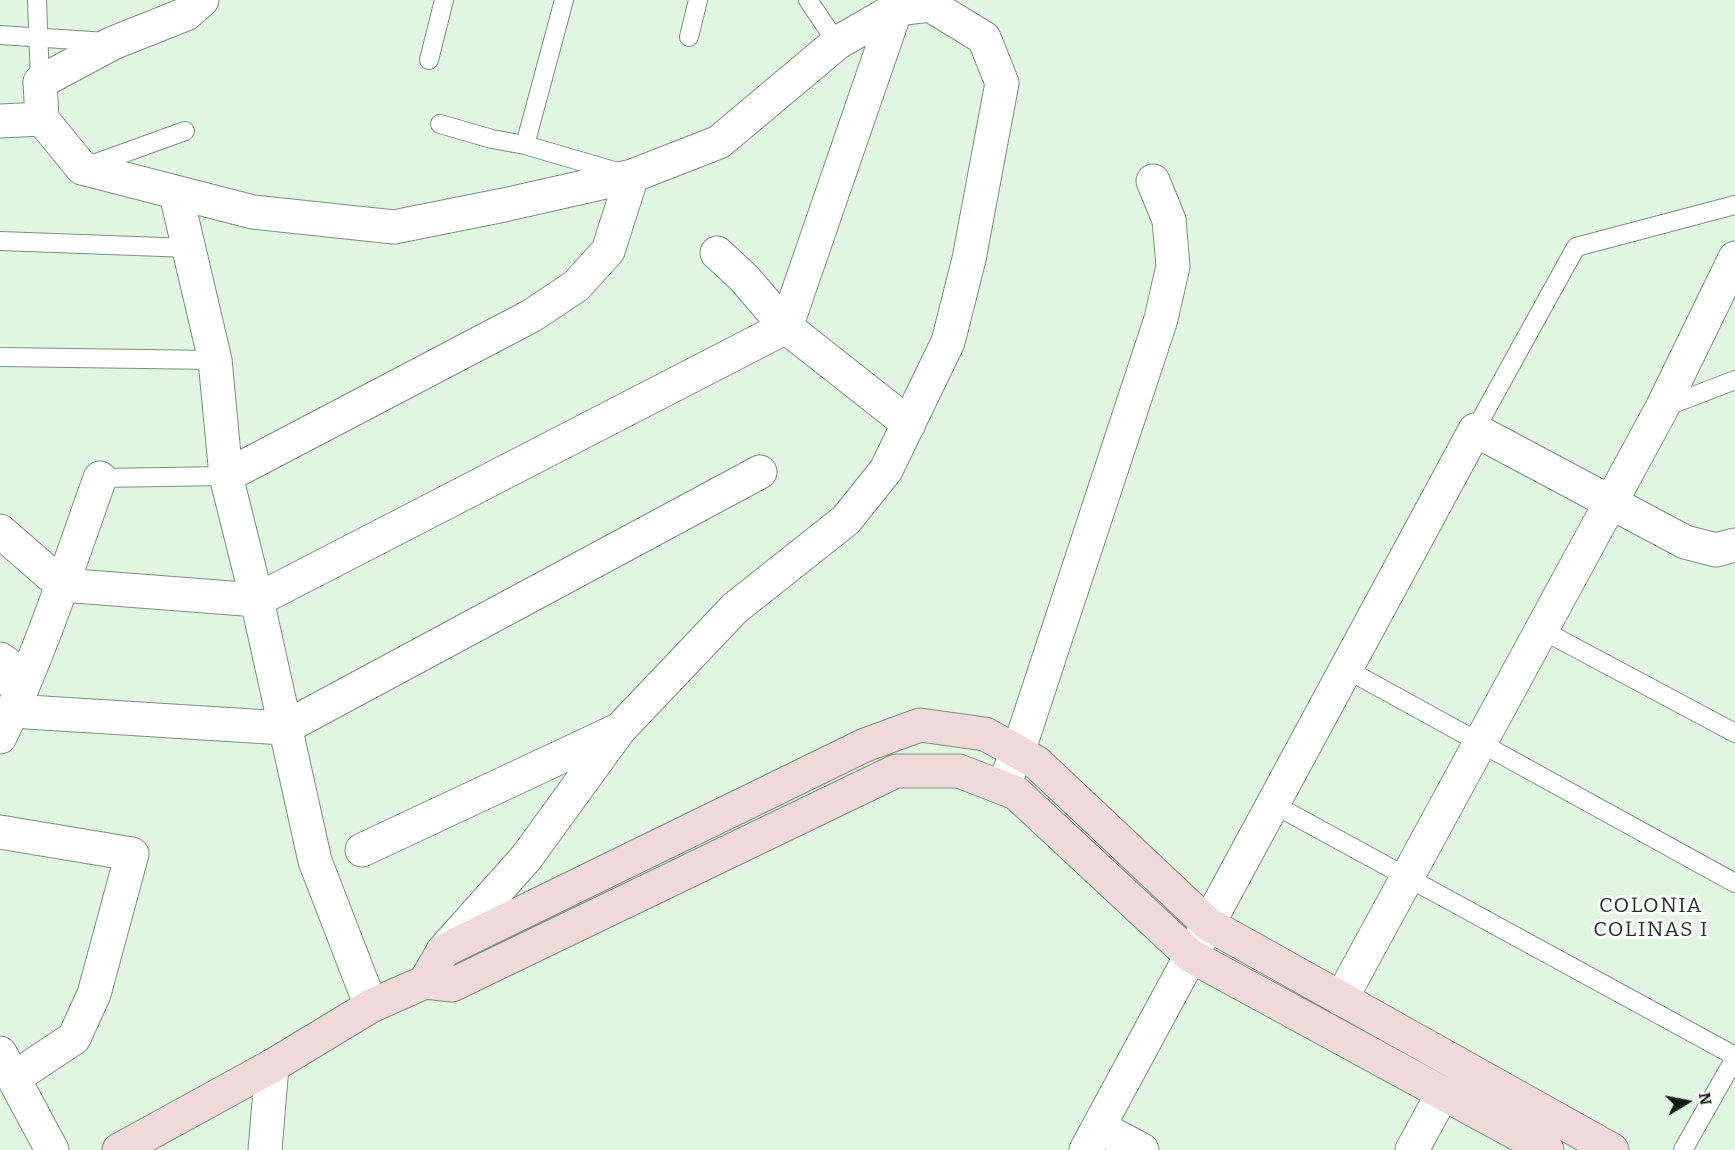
<!DOCTYPE html>
<style>
body{margin:0}
#map{position:relative;width:1735px;height:1150px;overflow:hidden;background:#e0f6e1;font-family:Bitter,serif}
canvas{display:block}
.north{position:absolute;left:1657px;top:1072px;width:60px;height:60px;-webkit-text-stroke:4px #fff;paint-order:stroke;rotate:80deg;font-size:16px;font-weight:700;line-height:24px;text-align:center;color:#111911}
.north::after{content:'';display:block;margin:auto;width:21px;height:27px;background:#111911;clip-path:polygon(50% 0,100% 100%,50% 72%,0 100%)}
</style>
<div id="map">
<canvas width="1735" height="1150"></canvas>
<div class="north">N</div>
</div>
<script>
const c = document.querySelector('canvas').getContext('2d');
c.lineJoin = 'round';
function trace(path, color, width, dash) { c.strokeStyle = color; c.lineWidth = width; c.lineCap = dash ? 'butt' : 'round'; c.setLineDash(dash || []); c.stroke(path); }
function drawText(font, color, halo, rows, align = 'center') {
  c.font = font + ' Bitter,serif'; c.lineWidth = 6; c.setLineDash([]); c.textBaseline = 'middle'; c.strokeStyle = halo; c.fillStyle = color; for (const [text, x, y, turn = 0] of rows) {
    c.save(); c.translate(x, y); c.rotate((+turn || 0) * Math.PI / 180); c.textAlign = isNaN(turn) ? turn : align; if (halo) c.strokeText(text, 0, 0); c.fillText(text, 0, 0); c.restore();
  }
}
const lane = new Path2D(`
 M37,0l3,82
 M808,0l29,43
 M0,35l106,7
 M689,37l9,-37
 M429,60l15,-60
 M440,124l52,15 33,6 96,28
 M525,145l39,-145
 M88,166l97,-35
 M0,241l189,7
 M0,357l215,3
 M1662,408l73,-28
 M1475,430l101,-183 159,-42
 M100,478l126,-2
 M1542,630l193,103
 M1346,669l389,214
 M1273,804l462,252
 M1683,1150l52,-92`);
const street = new Path2D(`
 M202,0l-16,14 -73,29 -73,39 2,37 40,49 171,44 141,15 110,-22 128,-29 87,-34 118,-99 59,-34 34,-4 54,33 18,45 -33,176 -21,83 -62,128 -40,50 -111,88 -116,122 -93,128 -83,93
 M0,121l42,-2
 M176,194l39,166 11,116 31,124 58,261 56,145
 M717,253l27,25 42,49 123,97
 M226,476l305,-160 45,-30 32,-35 24,-75
 M0,531l62,54 195,15 529,-273 110,-318
 M0,659l25,18 -25,1
 M12,711l272,17 476,-256
 M0,737c40,-83 69,-172 100,-259
 M1002,787l16,-35 143,-433 12,-53 -4,-46 -16,-39
 M0,832l132,22 -38,140 -20,44 -60,40
 M362,850l254,-119
 M1341,999l321,-591 73,-150
 M0,1053l52,97
 M1099,1127l43,23
 M265,1150l7,-84
 M1086,1150l389,-720 210,112 31,8 19,-5
 M1412,1150l31,-57`);
const secondary = new Path2D(`
 M425,982l18,-31 422,-206 55,-20 65,9 33,18 19,11 171,161 404,226
 M119,1150l153,-84 99,-60 54,-24 27,3 444,-214h63l57,22 175,163 356,194`);
const neighbourhoodNames = [
 ["COLONIA",1651,906],
 ["COLINAS I",1651,930]
];
trace(lane, '#7c907d', 20);
trace(street, '#7c907d', 35);
trace(secondary, '#7c907d', 35);
trace(lane, '#fff', 18);
trace(street, '#fff', 33);
trace(secondary, '#efd9da', 33);
c.letterSpacing = '1.5px';
drawText('21px', '#233425', '#fff', neighbourhoodNames);
c.letterSpacing = '0px';
</script>
